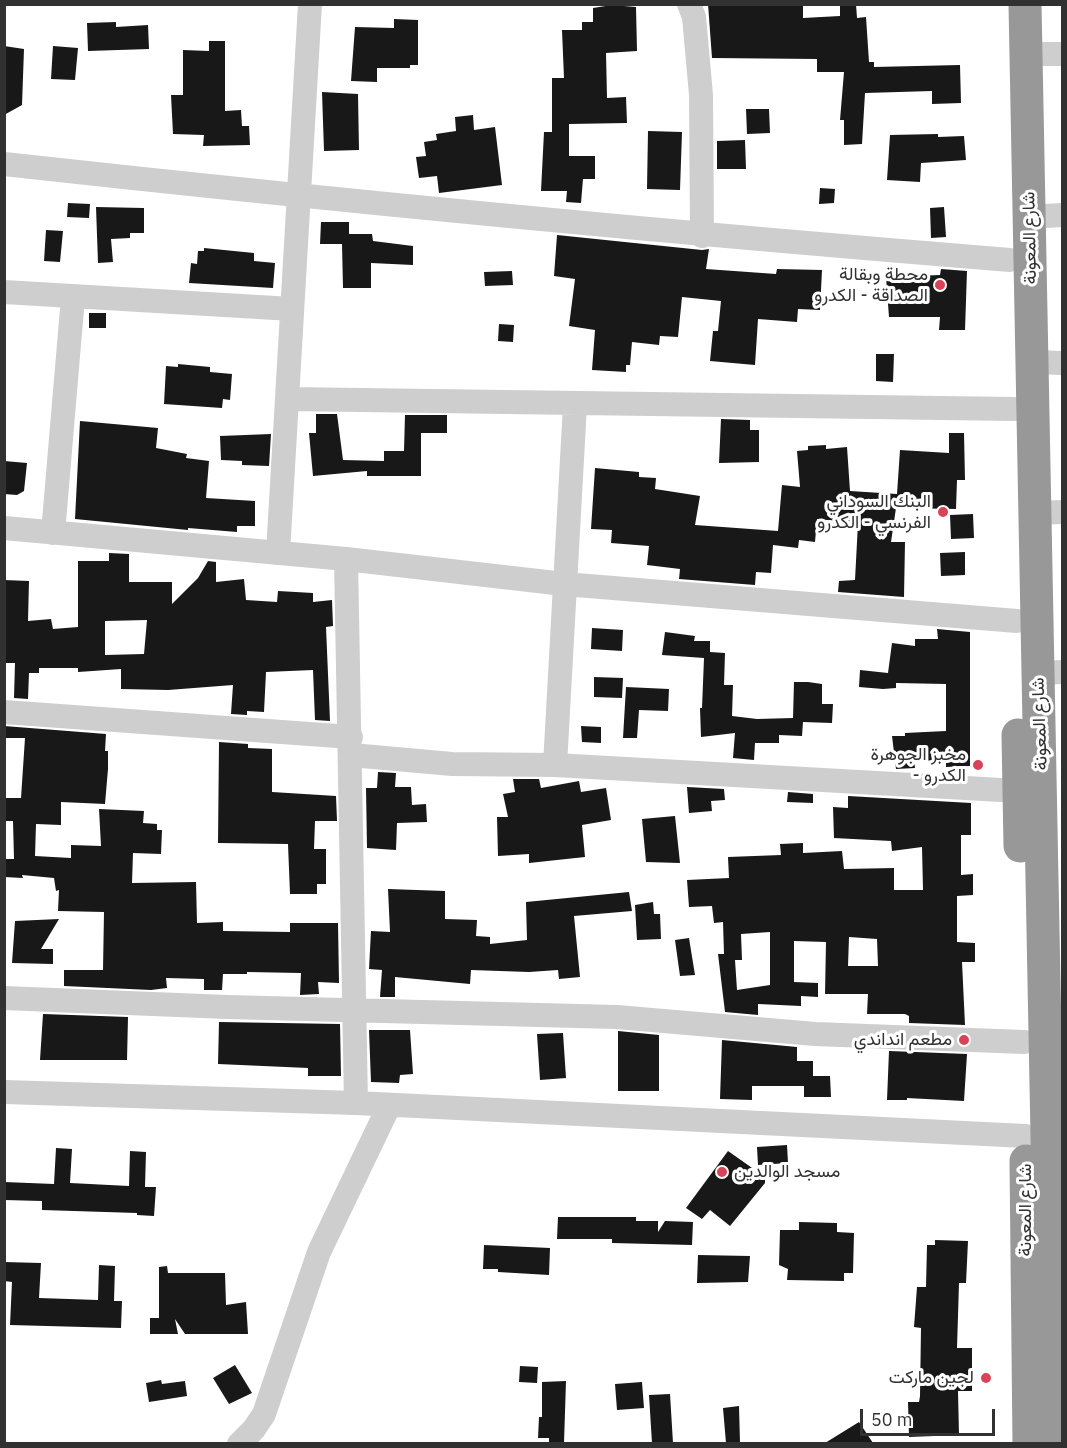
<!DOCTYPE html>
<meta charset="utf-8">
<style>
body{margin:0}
#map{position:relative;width:1067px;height:1448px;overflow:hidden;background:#fff;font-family:"IBM Plex Sans",sans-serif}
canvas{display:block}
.frame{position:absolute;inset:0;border:6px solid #313131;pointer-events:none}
.scale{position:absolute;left:860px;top:1409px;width:135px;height:27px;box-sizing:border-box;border:3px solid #313131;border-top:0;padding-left:8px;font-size:18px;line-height:21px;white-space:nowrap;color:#313131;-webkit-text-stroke:4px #fff;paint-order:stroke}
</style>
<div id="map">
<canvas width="1067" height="1448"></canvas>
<div class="frame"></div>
<div class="scale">50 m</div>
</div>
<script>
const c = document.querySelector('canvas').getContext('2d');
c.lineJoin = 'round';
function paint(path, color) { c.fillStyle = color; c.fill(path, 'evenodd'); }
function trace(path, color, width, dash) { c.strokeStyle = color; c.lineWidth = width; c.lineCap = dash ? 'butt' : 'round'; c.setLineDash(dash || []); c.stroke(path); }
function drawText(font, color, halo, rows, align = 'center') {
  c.font = font + ' "IBM Plex Sans",Vazirmatn,sans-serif'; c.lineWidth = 6; c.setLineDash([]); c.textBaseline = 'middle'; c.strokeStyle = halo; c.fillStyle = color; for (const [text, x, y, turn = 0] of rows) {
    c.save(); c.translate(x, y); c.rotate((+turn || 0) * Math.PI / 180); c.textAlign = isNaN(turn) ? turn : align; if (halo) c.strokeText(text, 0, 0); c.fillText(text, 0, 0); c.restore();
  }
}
const building = new Path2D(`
 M708,4h95v14l37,-2v-12h16l1,14 9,-1 3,45h5v5l86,-2 1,38 -29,1v-13l-67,2 -3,51 -18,1v-25h-4l4,-48h-27v-13l-105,-1z
 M612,5l24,2 1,44 -31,2 1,45 19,-1 1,26 -58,1v32h26v23h-12l-2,24 -15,-1 1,-11h-26l3,-59h8v-54h12l-2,-48h20v-8h11v-14z
 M394,19l24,1v45h-8v3h-33v14l-26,-1 4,-54 39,1z
 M116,22v5l32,-2 1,24 -61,2 -1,-28z
 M209,41h16v70l16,-1 1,16h7l1,19 -47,1 1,-11 -31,-1 -2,-39h12v-45l26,1z
 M4,46l20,3 -2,56 -18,10z
 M53,46l25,2 -3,32 -24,-1z
 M322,92l36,2 1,56 -35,1z
 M746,109h23l1,24 -23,1z
 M473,115l1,15 21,-3 7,58 -63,8 -2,-17 -18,2 -3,-21 10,-1 -2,-14 13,-2 -1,-6 20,-3 -1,-14z
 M648,131l34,1 -2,58 -33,-1z
 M938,134v3l26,-1 2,24 -45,3 -1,19 -33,-2 3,-45z
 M745,140l1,29h-29v-28z
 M820,188l15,1 -1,14 -15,1z
 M68,203l22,1 -1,14 -22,-1z
 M96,207l48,1v25h-14v5l-19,1 2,23 -15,1z
 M944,207l2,30 -15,1 -1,-30z
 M321,222h28v12h23l1,7 40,5v19l-42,-2v25h-28l-1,-44h-22z
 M46,230l17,1 -3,31 -16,-1z
 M557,235l145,15 7,-1 -3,20 70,5 1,-5 45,1 -2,40 -22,-1 -1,13 -39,-3 -3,46 -45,-4 3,-30h5l3,-30 -39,-4 -4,40 -18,-1 -1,9 -27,-3 -2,23h-4v7l-34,-2 3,-40 -26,-4 6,-47 -21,-3z
 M204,248l50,5v8l21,2 -2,25 -84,-5 2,-20 6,1 1,-13h6z
 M941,269l26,2 -2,59h-26l1,-13h-51l-3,-40 54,-2z
 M512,271l1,14 -28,1 -1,-14z
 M89,313h17v15h-17z
 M499,324l15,1 -1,17 -15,-1z
 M876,354h18l-1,28 -17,-1z
 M178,364l32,3v5l22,2 -2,26 -7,-1 -1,9 -58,-4 2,-38 12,1z
 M316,414h21l6,46 41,1v-10h20l1,-36h42v18h-26v43h-54v-5l-54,5 -4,-43h7z
 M721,419l29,1v10h9v32l-40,1z
 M80,421l78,7 -2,20 31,6 -1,4 23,3 -3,37 49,3v25h-18v6l-49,-4v2l-113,-11z
 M949,433h15l1,47h-8l-1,29 -60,-1 -5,34h14l-1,55 -66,-5 1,-11 16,-1 3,-57 -41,-4 -2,23 -16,-2 -1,8 -25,-3 -2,28 -15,-1 -1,13 -76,-6 1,-10 -33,-4 2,-19 -38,-3 1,-13 -21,-1 4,-61 44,4v5l17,1 -1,11 45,7 -5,29 83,6 4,-46 18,2 -3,-36 11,-1v-4l18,-1v4l21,-2 3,44 47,3 3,-44 49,3z
 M271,434l-2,32 -27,-1v-4l-21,-1 -1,-24z
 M4,461l23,2 -3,28 -7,4 -13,-1z
 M973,514l1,24 -23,1 -1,-24z
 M965,552v23l-24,1 -1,-23z
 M109,553l20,1v28h43v22l26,-26 10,-17 8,1v20l28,-3 2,21 31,2 1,-11 35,2v9l19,-2 1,26 -7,1 4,94 -15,-1 -2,-50 -47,2 -2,40 -17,-1v4l-16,-1 2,-29 -65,5 -47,-1v-20l-43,3v-4h-39v5h-10l-1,26 -14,-1 1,-35h-11v-83l25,1 -1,40 23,-2 2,10 25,-2v-66h31zM147,620l-3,34 -39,1v-34z
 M592,628l31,2 -1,21 -31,-2z
 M937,629l33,3v134l-24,1v-7l-32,1 1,7 -19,1 -4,-33h13v-3l41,-2v-47l-50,-1v5l-13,1 -24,-2 1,-17 28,3 4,-30 23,3v-7h23z
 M665,632l30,4 -1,5h16v11l15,1 -1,32h9l-1,31 25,3 36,-1 1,-36h14l14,2v20h11l-1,19 -29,-1 -1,14 -23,-1v8h-24l-1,17 -21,-2 2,-25 -34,4 -1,-29h2l2,-50 -42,-3z
 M594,677l29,1 -1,20 -28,-1z
 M626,687l43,2 -1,22 -29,-1 -2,28h-14z
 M4,726l102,8 -1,17h3v18l-3,35 -44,-2v23l-25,-1 -1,32 36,2v-13l30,1 -2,-37 45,2 -1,12 14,1v6h5l-1,24 -28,-1 -1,30 64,-1 1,41 26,-1v9l67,1v-9h48l1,60 -21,-1 1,12 -19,1 1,-22 -54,-1v2h-24l-1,16h-18v-11l-38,-1 1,10 -16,2 -87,-4v-16h39l1,-58 -46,-1 1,-21 -3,1 -2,-13 -32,-3 1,3 -19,-1v-18h10l-1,-38h-9v-23h17l4,-60h-21z
 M581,726l20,1v16l-19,-1z
 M219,742l29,2v4l24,1v43l64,4 1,25h-22l-1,28h12v35h-9v10h-27l-2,-50 -70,-1z
 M378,772l18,1 -1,14h16l1,18 14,-1 1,18 -30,1 -1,27 -29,-2 -1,-60h11z
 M513,779h26l2,9 38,-7 2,11 25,-4 5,32 -29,5 3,32 -56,6v-9l-31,2 -1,-39h11l-5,-23 12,-2z
 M687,787l37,2 1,11 -14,1 1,10 -23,2z
 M788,792l25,2v9l-26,-1z
 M848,796l123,7v32h-10v40l12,-1v21l-16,1v46l18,1v19h-13l3,63 -56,-2v-7l-4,-2h-38l1,-20h-43l1,-52 -32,-1v41l24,1v14l-17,-1v10l-43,-2v11l-33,-3 -7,-58h6l-1,-32 -9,1 -2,-17 -23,1 -2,-27 42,-2 -1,-21 53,-2 -1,-11 23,-1v10l39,-2 2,18 50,-1v22h29l-1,-43 -30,4 -1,-10 -57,-3 -1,-31 15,1zM770,932v53l-33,5 -2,-30h7l-1,-26zM849,937l28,2 1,27h-30z
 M675,816l5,47 -34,-1 -4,-43z
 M388,889l57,2v28l32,1 -1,16 14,1v7l37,-4 -1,-38 103,-10 3,19 -58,5 6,61 -21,2 -1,-9 -29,2 -58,-2 -1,14 -75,-7v20h-15l2,-27 -13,-1 2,-38 19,1z
 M653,902l1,12h6l1,25 -24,1 -2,-35z
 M59,919l-18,30h12v15l-41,-1 3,-42z
 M689,938l6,37 -15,1 -5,-36z
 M43,1014l85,3 -1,43h-87z
 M219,1022l121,2 1,52h-33v-8l-90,-4z
 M369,1030h41l3,44 -13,1 -1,8 -28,-1z
 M618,1031l41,4v56h-41z
 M563,1033l3,45 -26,2 -3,-46z
 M722,1040l75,7v14h16v15h17l1,21h-27v-11h-52v14l-32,-1z
 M889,1051l78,3 -3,47 -57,-3v2h-20z
 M787,1145l1,18 -30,2 -1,-18z
 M56,1148l16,1 -2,34 59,3 1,-35 16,1 -1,35h11l-2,29 -17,-1v-2l-95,-3v-9l-38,-1v-18l50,2z
 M728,1151l37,26v6l-35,43 -20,-16 -8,9 -16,-11z
 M558,1217h78v4h22v11l7,-11 28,1 -1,23 -80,-2v-4h-55z
 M799,1222l38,1v9l17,1 -1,40h-9v8l-57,-1 1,-11 -9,-4 1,-35h19z
 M935,1240l33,1 -2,42h-7l-2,65h15v43h-14l1,44 -50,2 -1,-35h11l1,-6 1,-68 -7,-1 3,-40h9l1,-42h8z
 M484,1245l66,3 -1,27 -51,-3v-3h-15z
 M698,1255l52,1 -2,26 -51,1z
 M4,1262l37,1 -2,35 59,2 1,-35 16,1 -1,35h8l-1,27 -111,-3 2,-43 -8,-1z
 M167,1266l1,7h57l1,32 20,-3 2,32h-63l-10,-15 3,15h-28v-16h9v-51z
 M235,1365l17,28 -23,11 -16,-26z
 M520,1366l18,1 -1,16 -18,-1z
 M161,1380l1,4 23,-3 2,15 -38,6 -3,-19z
 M566,1381l-2,62h-15v-5h-11l1,-21h3v-35z
 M642,1382l2,26 -27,2 -2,-26z
 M670,1394l3,49h-21l-3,-48z
 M739,1406l1,37h-14l-3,-35z
 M859,1422l14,21h-48z`);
const minor = new Path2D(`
 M689,4l5,13 7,78 1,141
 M1026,54h36
 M4,164c335,37 670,69 1006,96
 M1030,217l32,-2
 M4,292l288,17
 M1033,362l29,1
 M288,399l726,10
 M1036,513l26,-1
 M4,528l342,31 218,25 453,37
 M53,533l20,-236
 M278,553l32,-549
 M346,559l10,544
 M1039,673l23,-1
 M4,712l347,25
 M351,755l101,9 103,1 464,26
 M555,765l20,-360
 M4,998l223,9 390,10 198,17 209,8
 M4,1092l352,11 669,33
 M239,1444l15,-15 10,-15 55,-162 70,-146`);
const highway = new Path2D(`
 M1025,4l28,1440
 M1018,735l2,111
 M1026,1161l3,283`);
const markers = [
 [940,285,6,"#d84358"],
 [943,512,6,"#d84358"],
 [978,765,6,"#d84358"],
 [964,1040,6,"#d84358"],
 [722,1172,6,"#d84358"],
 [986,1378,6,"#d84358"]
];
const streetNames = [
 ["شارع المعونة",1030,238,-91],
 ["شارع المعونة",1040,724,-92],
 ["شارع المعونة",1026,1210,-90]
];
const poiNames = [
 ["محطة وبقالة",928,275],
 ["الصداقة - الكدرو",928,296],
 ["البنك السوداني",931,502],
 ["الفرنسي - الكدرو",931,523],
 ["مخبز الجوهرة",966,755],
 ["- الكدرو",966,776],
 ["مطعم انداندي",952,1040],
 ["مسجد الوالدين",734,1172,"left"],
 ["لجين ماركت",974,1378]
];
paint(building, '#181818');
trace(minor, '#cecece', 24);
trace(highway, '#989898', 33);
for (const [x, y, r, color] of markers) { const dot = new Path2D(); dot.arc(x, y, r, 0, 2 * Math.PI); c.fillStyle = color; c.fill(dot); trace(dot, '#fff', 2); }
drawText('18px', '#313131', '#fff', streetNames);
drawText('18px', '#313131', '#fff', poiNames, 'right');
</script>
